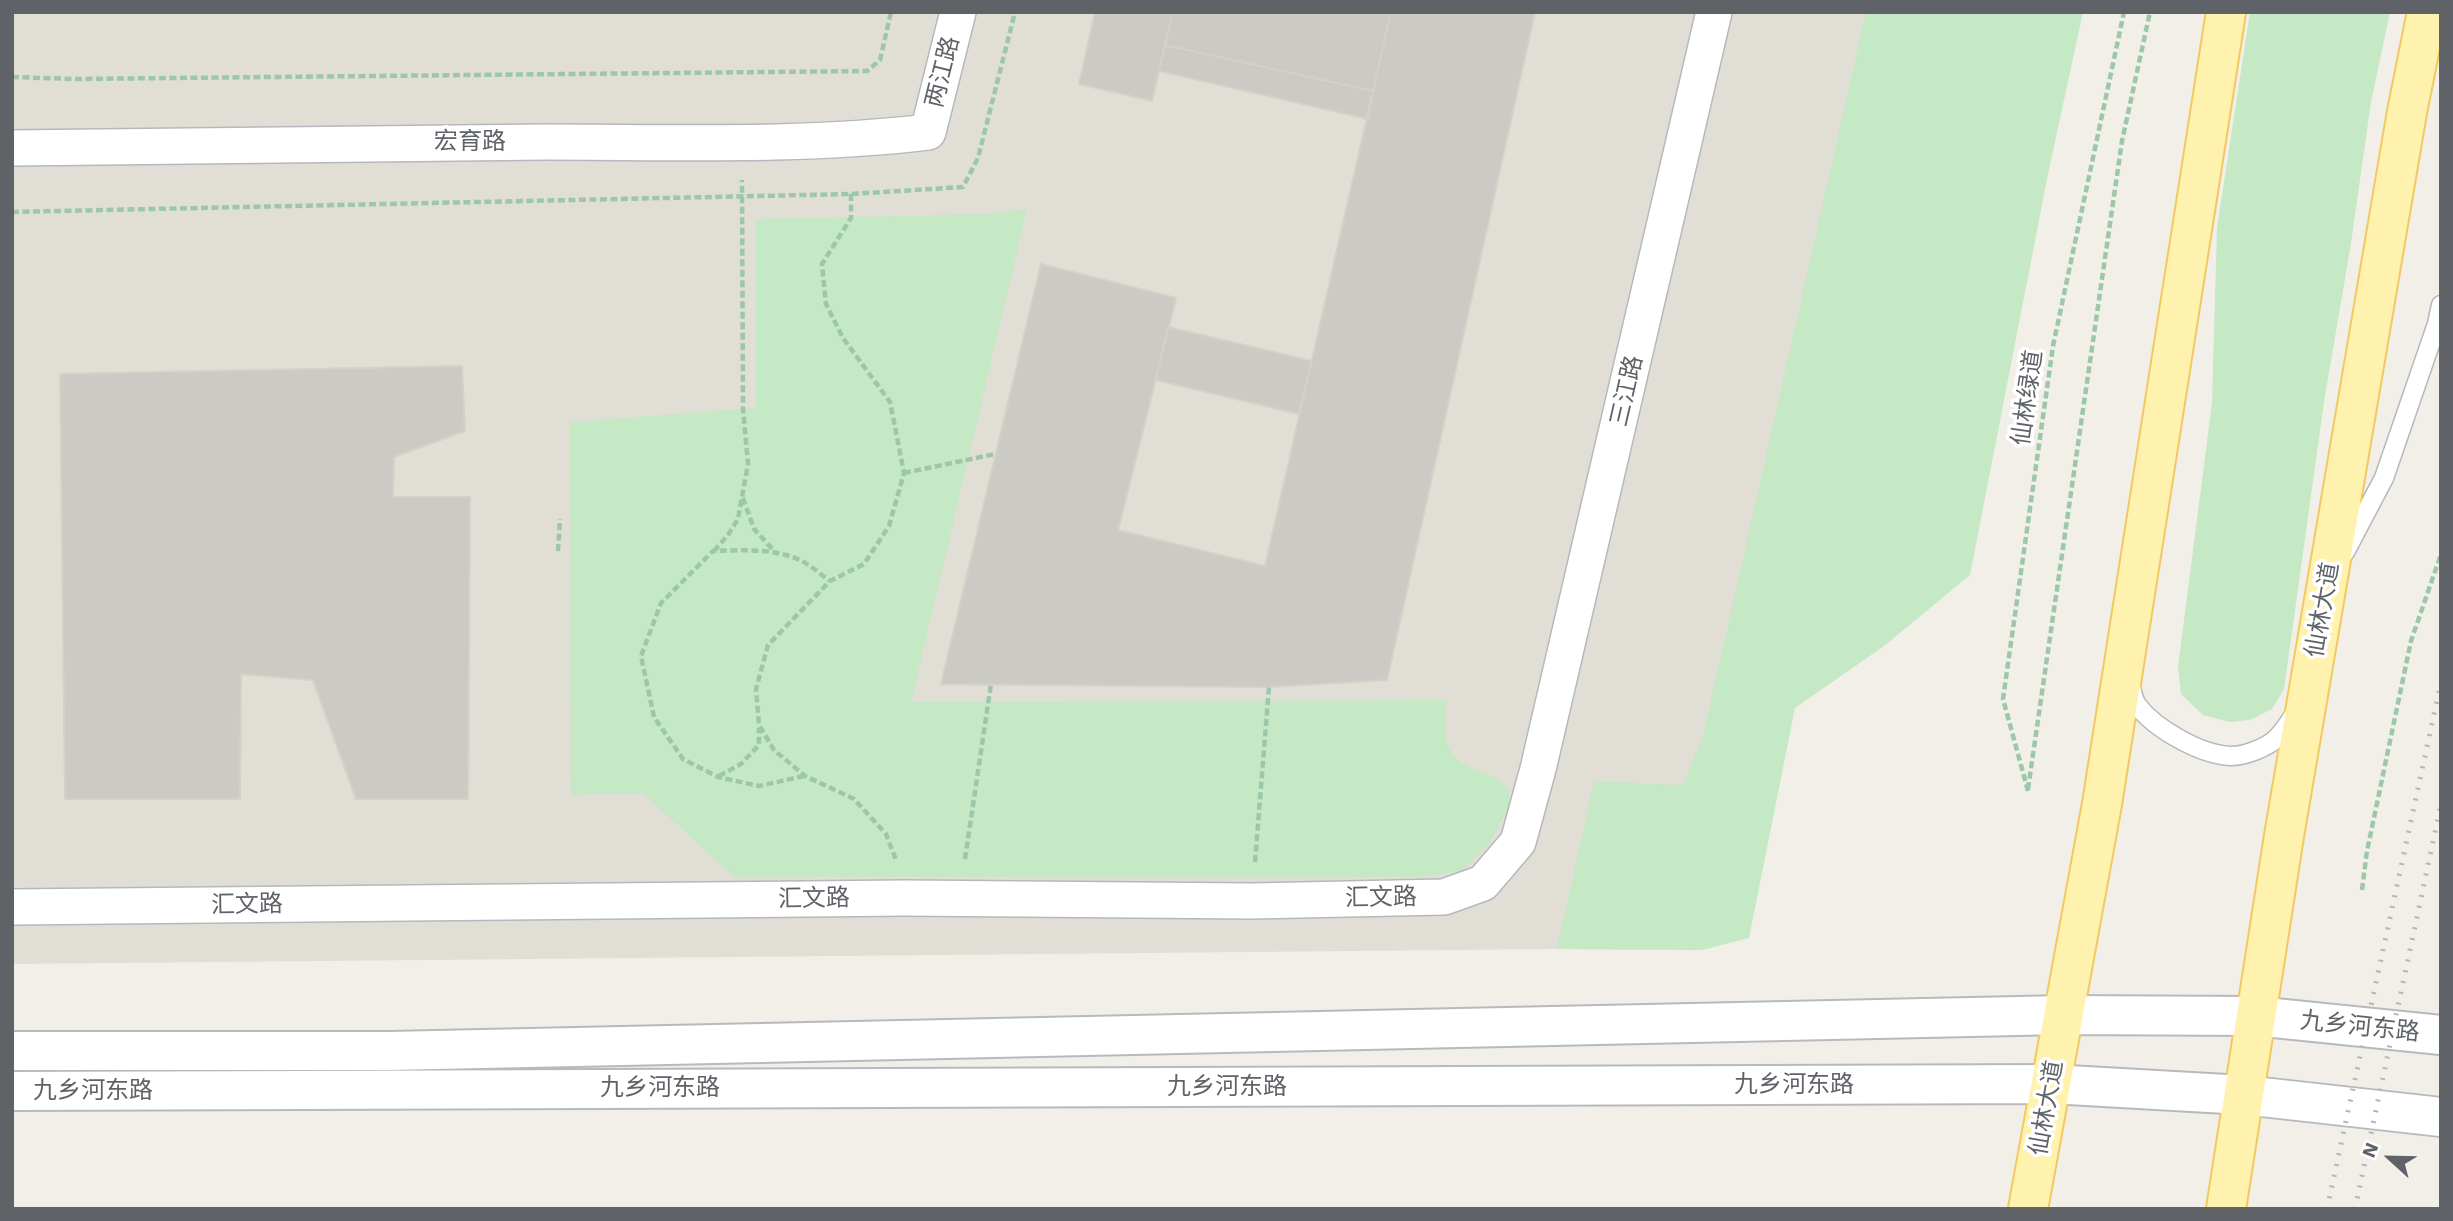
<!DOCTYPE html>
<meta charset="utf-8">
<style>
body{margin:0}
#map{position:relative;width:2453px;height:1221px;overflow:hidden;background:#f1efe8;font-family:"Work Sans",sans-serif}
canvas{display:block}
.frame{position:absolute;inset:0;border:14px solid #5f6368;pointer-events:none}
.north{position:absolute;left:2355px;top:1123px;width:70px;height:70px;-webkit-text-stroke:5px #fff;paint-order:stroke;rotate:292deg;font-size:19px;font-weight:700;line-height:28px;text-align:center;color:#5f6368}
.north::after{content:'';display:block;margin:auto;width:24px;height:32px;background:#5f6368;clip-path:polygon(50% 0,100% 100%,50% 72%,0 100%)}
</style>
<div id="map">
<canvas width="2453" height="1221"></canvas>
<div class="frame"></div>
<div class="north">N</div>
</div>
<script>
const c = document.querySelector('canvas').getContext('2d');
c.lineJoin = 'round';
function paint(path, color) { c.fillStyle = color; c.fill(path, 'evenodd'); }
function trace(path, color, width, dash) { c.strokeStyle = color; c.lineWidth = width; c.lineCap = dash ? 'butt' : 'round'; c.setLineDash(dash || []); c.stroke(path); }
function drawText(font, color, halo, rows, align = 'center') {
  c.font = font + ' "Work Sans","Noto Sans SC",sans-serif'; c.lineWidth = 7; c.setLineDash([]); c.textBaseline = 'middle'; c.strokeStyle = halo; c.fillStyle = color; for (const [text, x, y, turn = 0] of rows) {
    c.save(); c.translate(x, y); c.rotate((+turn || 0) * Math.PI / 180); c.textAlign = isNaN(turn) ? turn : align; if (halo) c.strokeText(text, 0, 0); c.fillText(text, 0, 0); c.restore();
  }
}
const education = new Path2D(`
 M12,12h1896l-206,938 -145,-1 -1545,15z`);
const green = new Path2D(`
 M1866,12h217l-35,162 -78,401 -86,71 -89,62 -46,230 -47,12 -145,-1 37,-168 89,4 20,-49z
 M2250,12h140l-19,90 -20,141 -27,159 -40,287 -12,20 -22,11 -20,2 -27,-7 -22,-21 -3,-27 34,-264 5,-175z
 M1027,209l-116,493 536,-2c-3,33 -7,55 29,70 18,7 19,4 33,19l1,17 -20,36 -28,29 -44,6h-684l-91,-84 -72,2 -1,-373 186,-14v-189l234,-5z`);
const building = new Path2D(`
 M1095,12h78l-21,89 -73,-17z
 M1173,12h218l-18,79 -208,-46z
 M1391,12h144l-148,668 -118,7 -328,-3 100,-420 135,34 -58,232 147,36z
 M1165,45l208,46 -5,28 -209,-48z
 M1168,327l144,34 -13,53 -143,-34z
 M462,366l3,65 -71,26 -1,40h77l-2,302h-112l-43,-119 -72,-6 -1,125h-175l-5,-425z`);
const path = new Path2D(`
 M12,77l62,2 793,-8 13,-11 11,-48
 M851,194v24l-29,46 4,40 17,34 47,64 14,71 -15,53 -25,38 -34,17 -62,64 -12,44 3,36 15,25 31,26 49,23 32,35 10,26
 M12,212l839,-18 112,-7 15,-29 37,-146
 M904,473l91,-19
 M743,498l11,31 22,24
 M558,551l2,-32
 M714,551l14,-16 10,-16 10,-55 -5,-55 -1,-229
 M719,776l22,-12 18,-19v-17
 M804,776l-45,10 -41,-9 -35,-18 -29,-42 -13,-61 20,-53 52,-52c28,-1 63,-3 89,10 10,5 19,14 28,20
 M2028,789l94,-648 28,-129
 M2028,791l-25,-92 50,-353 71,-334
 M965,859l26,-175
 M1255,862l14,-175
 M2362,890l5,-39 44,-210 30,-87`);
const service = new Path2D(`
 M2345,552l39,-74 53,-154 4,-19
 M2130,684c2,7 3,15 7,21 18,24 64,50 94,51 13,0 31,-7 41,-14 11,-8 17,-20 24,-30`);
const minor = new Path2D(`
 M12,148c179,-3 357,-5 535,-6 127,0 255,5 381,-10l30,-120
 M12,907l893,-9 347,3 192,-4 39,-14 35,-41 20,-73 176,-757`);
const secondary = new Path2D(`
 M12,1051h377l1675,-36 191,1 186,19
 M12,1091l2039,-7 193,11 197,22`);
const primary = new Path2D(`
 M2028,1209l74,-405 124,-792
 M2226,1209l58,-373 123,-724 20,-100`);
const rail = new Path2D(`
 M2327,1209l114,-527
 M2355,1209l86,-405`);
const streetNames = [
 ["两江路",943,72,-76],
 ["宏育路",470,142],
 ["三江路",1627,391,-77],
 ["仙林绿道",2028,398,-82],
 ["仙林大道",2323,610,-80],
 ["汇文路",1381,898,-1],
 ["汇文路",814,899,-1],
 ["汇文路",247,905,-1],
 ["九乡河东路",2360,1027,6],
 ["九乡河东路",1794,1085],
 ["九乡河东路",1227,1087],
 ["九乡河东路",660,1088],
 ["九乡河东路",93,1091],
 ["仙林大道",2047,1108,-80]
];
paint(education, '#e1ded6');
paint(green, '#c5e8c5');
paint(building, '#cccac5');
trace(building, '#d6d1c6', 2);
trace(service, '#b5b8bc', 21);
trace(minor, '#b5b8bc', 38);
trace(secondary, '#b6babf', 42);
trace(primary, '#f2c960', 42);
trace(path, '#9cc7a9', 4.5, [7, 3.5]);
trace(service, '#fff', 18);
trace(minor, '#fff', 35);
trace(secondary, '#fff', 38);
trace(primary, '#fff2af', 38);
trace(rail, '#b6b7b8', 5, [2, 9]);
drawText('24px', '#5f6368', '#fff', streetNames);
</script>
